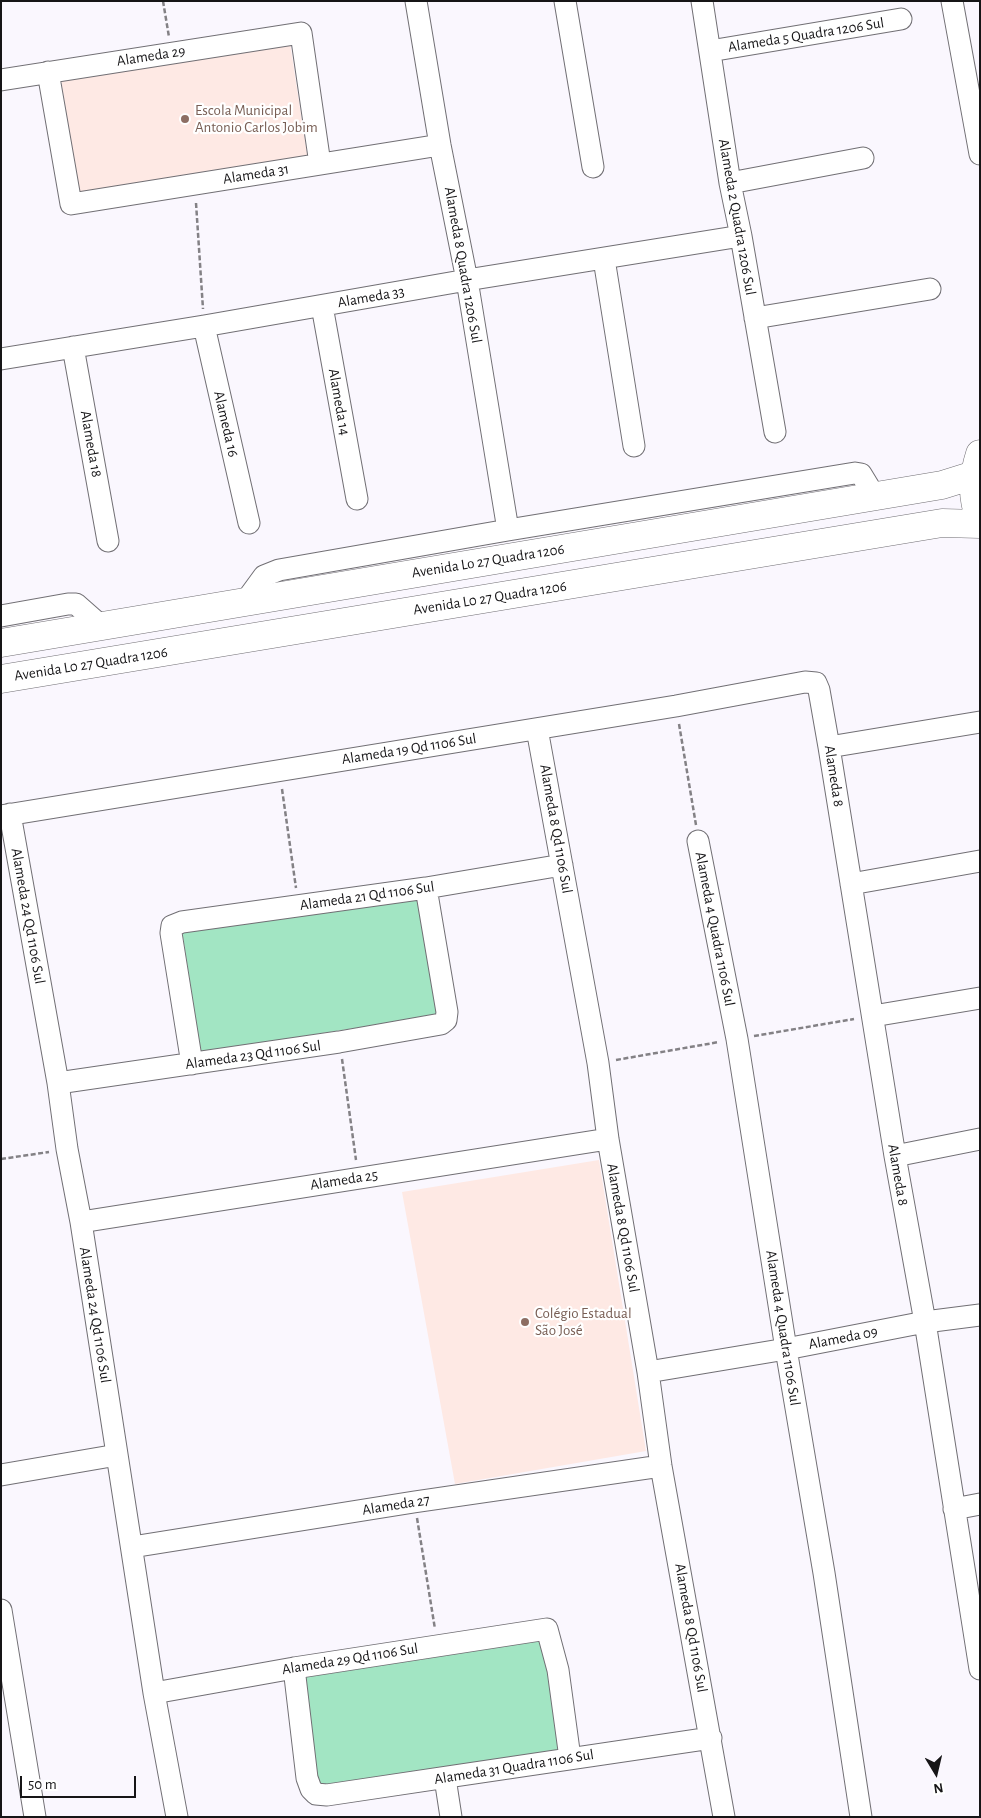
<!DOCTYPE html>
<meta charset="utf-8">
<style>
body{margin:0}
#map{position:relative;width:981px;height:1818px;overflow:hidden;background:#faf7fe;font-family:"Alegreya Sans",sans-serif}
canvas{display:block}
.frame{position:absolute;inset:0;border:2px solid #161517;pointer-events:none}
.north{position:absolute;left:911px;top:1748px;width:50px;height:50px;-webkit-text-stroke:4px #fff;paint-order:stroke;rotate:171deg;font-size:14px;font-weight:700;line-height:20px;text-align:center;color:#161517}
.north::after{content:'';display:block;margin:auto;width:18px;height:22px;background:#161517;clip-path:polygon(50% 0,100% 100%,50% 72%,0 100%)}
.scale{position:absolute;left:20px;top:1776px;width:116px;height:22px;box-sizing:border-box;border:2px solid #161517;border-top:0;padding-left:6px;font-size:15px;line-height:18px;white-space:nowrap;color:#161517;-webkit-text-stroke:4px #fff;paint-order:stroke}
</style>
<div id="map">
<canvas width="981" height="1818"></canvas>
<div class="frame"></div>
<div class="north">N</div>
<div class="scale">50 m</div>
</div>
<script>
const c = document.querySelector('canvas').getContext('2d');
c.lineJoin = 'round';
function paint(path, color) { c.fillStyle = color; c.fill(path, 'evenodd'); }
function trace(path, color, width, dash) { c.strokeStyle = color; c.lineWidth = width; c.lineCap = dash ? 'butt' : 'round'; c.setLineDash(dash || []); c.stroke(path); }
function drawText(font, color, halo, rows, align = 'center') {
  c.font = font + ' "Alegreya Sans",sans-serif'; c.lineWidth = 4.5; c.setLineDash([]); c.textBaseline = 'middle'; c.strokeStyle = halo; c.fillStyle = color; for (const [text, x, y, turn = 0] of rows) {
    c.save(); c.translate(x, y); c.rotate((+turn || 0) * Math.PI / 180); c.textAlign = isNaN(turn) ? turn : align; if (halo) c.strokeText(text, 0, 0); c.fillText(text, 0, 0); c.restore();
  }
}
const education = new Path2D(`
 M290,43l18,117 -229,36 -18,-117z
 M599,1160l47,291 -191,33 -53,-292z`);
const green = new Path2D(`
 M421,894l18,121 -238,37 -19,-121z
 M543,1634l18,116 -242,37 -18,-115z`);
const path = new Path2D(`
 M163,1l6,36
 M196,203l7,106
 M679,724l17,101
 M282,789l14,99
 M754,1036l100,-17
 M342,1059l14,101
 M616,1060l103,-18
 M1,1159l48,-7
 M417,1518l18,111`);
const minor = new Path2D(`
 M416,1l24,144 27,135 41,250
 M565,1l28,166
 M702,1l28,182 11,53 34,196
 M952,1l28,153
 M710,51l191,-32
 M48,72l23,132 369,-59
 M1,80l300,-47 19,131
 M730,183l133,-25
 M604,259l30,187
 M322,306l35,193
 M755,318l175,-29
 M204,326l45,197
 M73,347l35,194
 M1,359l203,-33 263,-46 274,-44
 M245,602l19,-26 15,-6 229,-40 347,-57 6,1 14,23
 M1,616l67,-12h8l25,22
 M537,729l61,334 10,76 40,233 13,94 63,351
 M829,747l151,-25
 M10,814l48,269 9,66 14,73 73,471 23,124
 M1,816l675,-110 129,-24 11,1 3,7 10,57 66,409 30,166 55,347
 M698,841l39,198 49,310 38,224 37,244
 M851,884l129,-23
 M873,1016l107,-18
 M192,1064l-21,-131 1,-7 10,-4 244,-34 136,-23
 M58,1083l281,-41 102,-18 5,-4 1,-8 -21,-124
 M895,1156l85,-17
 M81,1222l527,-83
 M648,1372l138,-23 139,-27 55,-7
 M1,1475l116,-20
 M954,1509l26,-5
 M132,1547l282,-45 247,-36
 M1,1610l34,207
 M294,1668l13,110 4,11 5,5 11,1c128,-19 256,-39 384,-57
 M154,1693l140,-25 253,-39 11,41 12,88
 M445,1778l6,39`);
const major = new Path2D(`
 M980,454c-7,22 -9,42 0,64
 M1,643l941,-158 32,-10
 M1,679l941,-156 38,1`);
const markers = [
 [185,119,5,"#8d6e63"],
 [525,1322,5,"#8d6e63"]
];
const streetNames = [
 ["Alameda 5 Quadra 1206 Sul",806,35,-9],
 ["Alameda 29",151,56,-9],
 ["Alameda 31",256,174,-9],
 ["Alameda 2 Quadra 1206 Sul",737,217,80],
 ["Alameda 8 Quadra 1206 Sul",463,265,80],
 ["Alameda 33",371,297,-10],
 ["Alameda 14",339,402,80],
 ["Alameda 16",226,424,77],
 ["Alameda 18",91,444,80],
 ["Avenida Lo 27 Quadra 1206",488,561,-9],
 ["Avenida L0 27 Quadra 1206",490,598,-9],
 ["Avenida L0 27 Quadra 1206",91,664,-9],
 ["Alameda 19 Qd 1106 Sul",409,749,-9],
 ["Alameda 8",834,776,81],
 ["Alameda 8 Qd 1106 Sul",556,829,80],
 ["Alameda 21 Qd 1106 Sul",367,896,-8],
 ["Alameda 24 Qd 1106 Sul",28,916,80],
 ["Alameda 4 Quadra 1106 Sul",715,929,79],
 ["Alameda 23 Qd 1106 Sul",253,1055,-8],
 ["Alameda 8",898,1175,80],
 ["Alameda 25",344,1180,-9],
 ["Alameda 8 Qd 1106 Sul",623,1228,80],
 ["Alameda 24 Qd 1106 Sul",95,1315,81],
 ["Alameda 4 Quadra 1106 Sul",783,1328,81],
 ["Alameda 09",843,1338,-11],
 ["Alameda 27",396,1505,-9],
 ["Alameda 8 Qd 1106 Sul",691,1628,80],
 ["Alameda 29 Qd 1106 Sul",350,1659,-9],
 ["Alameda 31 Quadra 1106 Sul",514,1767,-9]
];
const educationNames = [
 ["Escola Municipal",195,110],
 ["Antonio Carlos Jobim",195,127],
 ["Colégio Estadual",535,1313],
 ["São José",535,1330]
];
paint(education, '#fee9e4');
paint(green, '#a2e5c3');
trace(minor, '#716f74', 23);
trace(major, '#716f74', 29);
trace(path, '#838185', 2.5, [5, 2.5]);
trace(minor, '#fff', 21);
trace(major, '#fff', 28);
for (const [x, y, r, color] of markers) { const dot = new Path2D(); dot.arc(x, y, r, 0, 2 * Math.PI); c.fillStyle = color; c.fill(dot); trace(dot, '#fff', 2); }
drawText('15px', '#161517', '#fff', streetNames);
drawText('15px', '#785e54', '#fff', educationNames, 'left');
</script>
